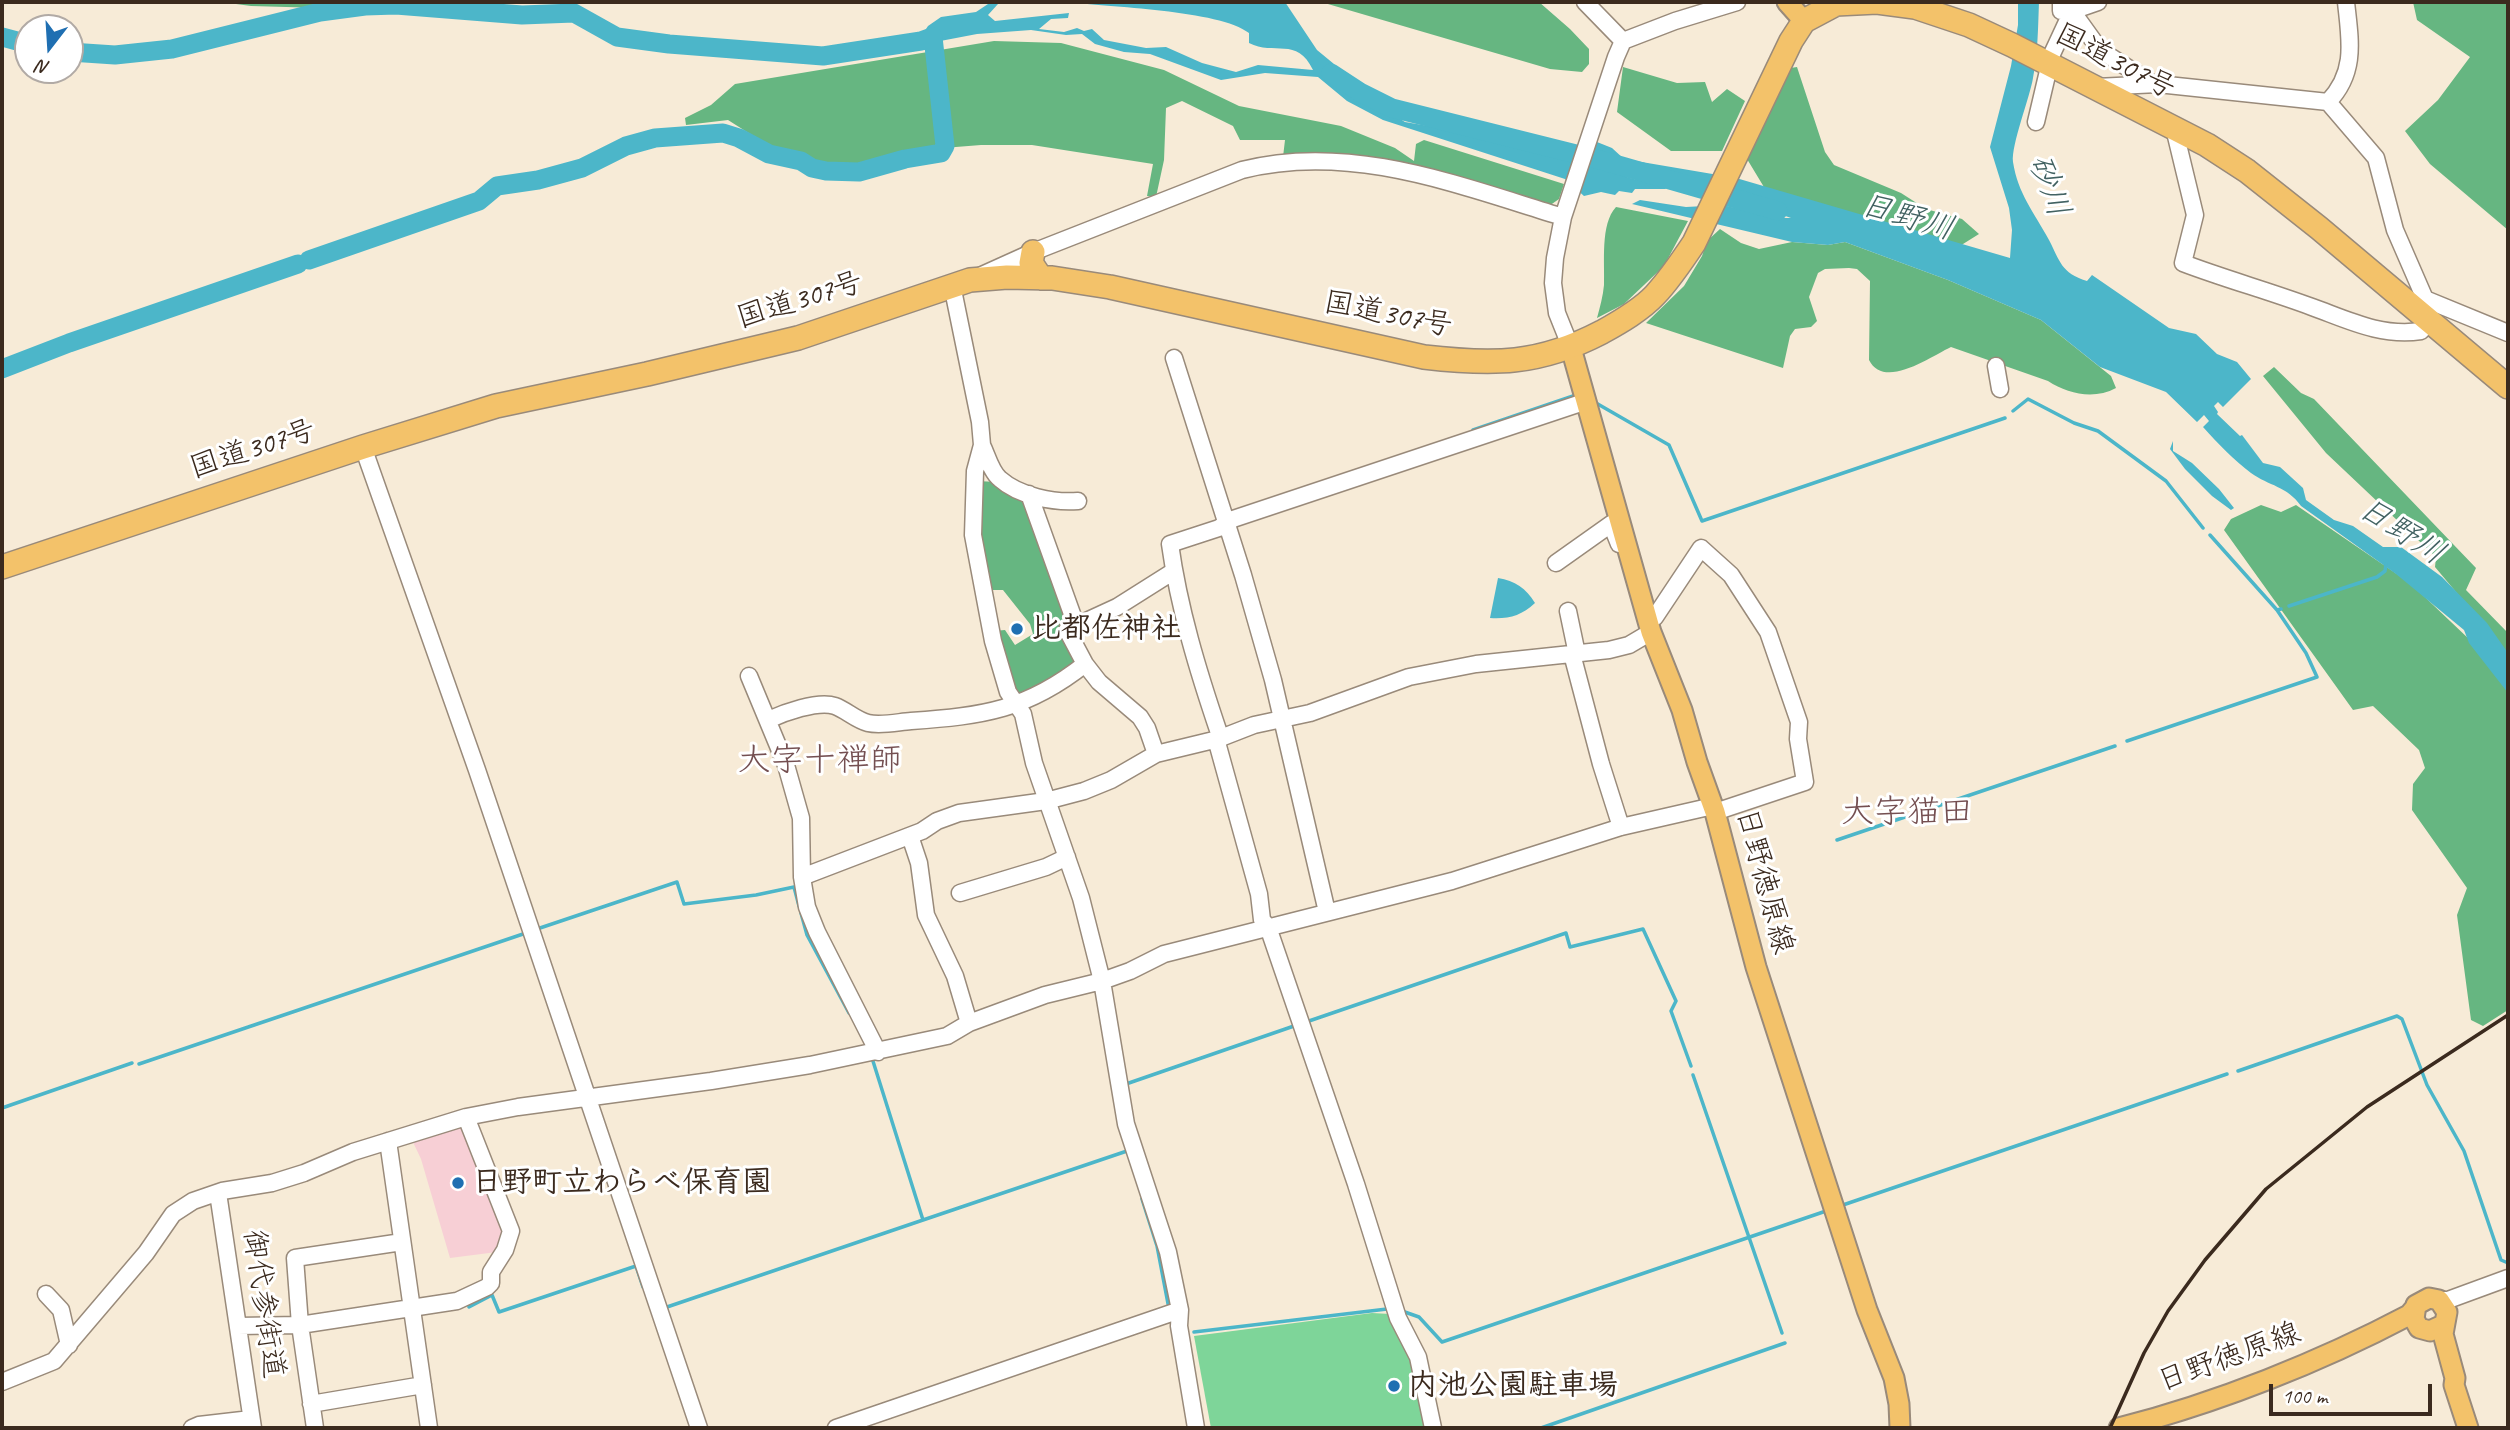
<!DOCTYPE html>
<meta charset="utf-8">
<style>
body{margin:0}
#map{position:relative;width:2510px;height:1430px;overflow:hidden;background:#f7ebd7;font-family:Caveat,sans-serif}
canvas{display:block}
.frame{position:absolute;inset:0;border:4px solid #3b2a1e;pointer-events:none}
.north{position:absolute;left:14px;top:14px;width:70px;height:70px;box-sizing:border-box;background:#fff;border:2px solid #b1aaa5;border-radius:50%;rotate:197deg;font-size:19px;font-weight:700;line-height:28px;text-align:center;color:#3b2a1e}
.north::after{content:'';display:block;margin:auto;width:24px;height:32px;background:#1f6fb2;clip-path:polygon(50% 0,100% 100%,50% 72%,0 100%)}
.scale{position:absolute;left:2269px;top:1384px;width:163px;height:32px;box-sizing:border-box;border:4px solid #3b2a1e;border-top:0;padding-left:9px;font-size:21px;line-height:24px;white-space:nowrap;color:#3b2a1e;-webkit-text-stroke:5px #fff;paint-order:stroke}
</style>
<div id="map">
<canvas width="2510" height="1430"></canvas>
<div class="frame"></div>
<div class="north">N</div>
<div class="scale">100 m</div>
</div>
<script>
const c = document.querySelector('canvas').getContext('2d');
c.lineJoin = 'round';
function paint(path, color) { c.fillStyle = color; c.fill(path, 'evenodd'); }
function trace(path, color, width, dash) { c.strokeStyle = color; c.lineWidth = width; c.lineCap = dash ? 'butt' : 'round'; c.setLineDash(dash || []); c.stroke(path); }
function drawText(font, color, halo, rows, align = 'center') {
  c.font = font + ' Caveat,"Klee One",sans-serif'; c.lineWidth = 6; c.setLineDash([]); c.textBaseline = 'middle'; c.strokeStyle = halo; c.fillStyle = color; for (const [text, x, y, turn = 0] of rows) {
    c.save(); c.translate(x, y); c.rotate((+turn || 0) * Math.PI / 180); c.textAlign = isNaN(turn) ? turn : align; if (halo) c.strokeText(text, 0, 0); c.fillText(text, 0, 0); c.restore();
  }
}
const built = new Path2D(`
 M462,1122l44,107 -9,23 -47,6 -29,-99 -9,-19z`);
const green = new Path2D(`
 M1372,1313l18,1 21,42 16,72h-216l-17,-92z`);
const forest = new Path2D(`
 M221,2h185l-49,7 -106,-3z
 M1321,2h218l31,27 19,20v15l-7,8 -32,-3z
 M2413,2h95v228l-78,-66 -25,-33 33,-31 32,-43 -53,-37z
 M994,41l67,2 103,27 75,36 102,20 54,22 19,13 2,-17 8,-4 140,44 -5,15 -10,7 -24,-7 -242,-42 2,-17h-45l-7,-14 -51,-25 -16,7 -2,52 -8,37 -9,-1 6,-32 -121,-19h-51l-63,5 -62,17 -41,-2 -17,-12 -29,-7 -41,-26 -42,5 -1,-7 26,-13 24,-21z
 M1623,67l54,16 28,-1 7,20 15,-13 18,12 -23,50h-51l-54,-39z
 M1797,67l28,85 9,13 67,28 25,16 36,10 17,15 -24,15 -182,-47 -26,-43 37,-90z
 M1616,207l72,14 -24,45 -40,38 -27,14c3,-11 6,-22 7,-33 1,-22 -4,-61 12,-78z
 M1720,229l21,14 18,6 33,-7 36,3 17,-3 103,38 93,40 70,56 5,12c-22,12 -48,6 -68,-7l-97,-34c-21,10 -67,43 -82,13l1,-79 -13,-12 -8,-1 -24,1 -7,4 -9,24 8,24 -6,6 -16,2 -5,7 -7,32 -137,-45 38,-37 18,-30 5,-15z
 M2274,367l27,26 13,6 162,169 -10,22 42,43v21l-73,-87 1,-10 -110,-104 -63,-77z
 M976,481l22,1 28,17 54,163 -63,38 -24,-69 12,-1 10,15 18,-11 -3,-10 -27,-34h-16l-10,-55z
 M2261,505l20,7 15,-7 114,78 60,57 38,48v322l-25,16 -12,-6 -14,-105 10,-27 -55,-78 1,-26 12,-16 -6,-18 -46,-44 -20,4 -129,-180 7,-11z`);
const water = new Path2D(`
 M991,2h21l-14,2 -10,11 7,6 74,-8 -1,5 -17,1 -12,10 25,3 13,-4 7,3 8,-2 12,11 42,8 20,-1 36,16 34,9 22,-7 55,5c-16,-34 -39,-14 -64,-27v-10c-29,-23 -142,-26 -183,-31h219l32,48 17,14 23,28 48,30 76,13 74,17 19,-4 9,-7 14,1 15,6 12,11 112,19 274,80 2,-28 -3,-22 -19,-61 21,-81 7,-41v-23h21c-1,25 -1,51 -6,76 -3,19 -22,67 -20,84 5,32 21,50 36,78 11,21 12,33 38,41l5,-6 77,53 27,6 21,20 20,8 14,17 -28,28 -5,-5 -4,4 4,6 -1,2 23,22 2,-1 21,28 17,4 23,21 3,12 28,20 19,6 30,21h18l41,30 45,46 21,30v40l-39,-50 -5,-13 -68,-56 -95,-68c-14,-20 -32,-20 -50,-33 -17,-13 -33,-29 -48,-46l6,-6 -5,-6 -7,7 -31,-30 -66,-25 -59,-47 -93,-40 -103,-38 -17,3 -36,-3 -160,-38 8,-4 46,7 37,-2 53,13h15l-65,-23 -50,-12 -11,6h-30l-3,4 -13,-2 -4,4 -14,-3 -17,4 -19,-17 -182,-59 -36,-19 -29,-24 -53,-4 -44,7 -71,-26 -26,-2 -29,-8 -13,-10 -16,1 -35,-5 -54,4 -68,13 -2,-4 13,-5 8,-12 13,-9 35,-5zM1621,163l46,12v1l-4,5c-17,0 -38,0 -50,-13z
 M2173,441v10l19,12 27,26 15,19 -3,2 -19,-14 -27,-27 -15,-20z
 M1498,578c17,3 28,10 37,25 -14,13 -26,16 -45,15z`);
const stream = new Path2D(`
 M339,2l1,7
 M1596,403l73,42 33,76 303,-103
 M2013,411l15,-12 46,24 24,8 68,50 37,47
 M1471,434l2,-4 103,-35
 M2210,535l67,75 4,-1
 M2289,606l88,-29 8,-6 1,-7
 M2127,741l190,-64 -11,-24 -29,-43
 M1837,840l278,-94
 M801,913l6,22 42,78
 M537,929l140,-47 7,22 72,-9 38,-8 5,19
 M1309,1021l257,-88 4,14 73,-18 33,72 -5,10 20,55
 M872,1058l51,162 204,-69
 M139,1064l387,-131
 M2238,1071l159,-55 5,3 25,66 37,66 37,109 7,3
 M1693,1075l89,258
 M1126,1084l168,-58
 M2,1108l130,-45
 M1142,1199l15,47 12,63
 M1840,1206l387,-132
 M469,1307l23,-12 7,17 137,-46 7,21
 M667,1307l256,-87
 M1402,1311l17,6 23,25 387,-132
 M1194,1332l193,-23
 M1541,1428l244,-85`);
const river = new Path2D(`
 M2,37l26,7
 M70,52l45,3 57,-6 148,-37 45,-6 31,-1 126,10 52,-2 43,24 52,7 154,12 98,-15 11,-4
 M1331,73l29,19 32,16 212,53 174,50
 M309,260l170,-59 18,-15 41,-6 44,-12 44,-22 29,-8 68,-5 16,5 30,16 32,7 11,7 14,3 33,1 46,-13 36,-6 4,-7 -12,-109
 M2,369l67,-26 229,-79`);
const minor = new Path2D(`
 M1585,2l38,39
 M2061,2v9h11l26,-9
 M2072,11l28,39 53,34
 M2096,87l62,-3 170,18 48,56 19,72 30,69 -6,12
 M2328,102c29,-30 22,-62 18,-100
 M2036,122l16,-68 20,-43
 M2174,128l21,87 -12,48c42,16 86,28 129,44 36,13 69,30 109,24l9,-11
 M982,275l51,-23 209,-82c109,-28 218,16 321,47
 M952,285l28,137 2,23 -7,26 -2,64 20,106 15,51 15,22 11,49 47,135 21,83 24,143 42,128 12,58 -1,16 17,102
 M2425,299l83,34
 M1571,348l-14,-35 -4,-30 2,-25 8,-41 53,-160 7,-16 52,-20 62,-19
 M1174,358l69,217 30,105 54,232
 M1996,366l4,23
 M982,445c5,10 9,27 18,34 19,17 54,24 78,22
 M363,447l114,323 222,658
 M1029,494l47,131
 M1556,563l55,-39 8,20
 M1568,611l9,43
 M1648,621l7,-4 46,-69 30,27 37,57 31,90 -1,17 7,43 -90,30
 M1572,654l29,110 20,63
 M1085,664l14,18 41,35 7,11 9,26
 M749,676l37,89 15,53 1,59 5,30 10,25 61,120
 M768,720c15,-7 50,-20 67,-14 11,4 21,14 33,17 13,3 30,-1 43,-2 72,-5 116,-11 174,-57l-18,-34 50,-23 57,-36
 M910,836l9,27 7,52 29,61 14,47
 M802,877l120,-46 15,-10 22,-8 87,-12 38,-10 27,-11 45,-26 62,-15 36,-14 56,-12 99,-36 67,-13 133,-14 20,-5 22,-13
 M960,893l86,-26 21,-10
 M388,1141l41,287
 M218,1193l35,235
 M46,1294l15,16 8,35
 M2439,1300h9l60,-22
 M238,1326l62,-1 157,-24 30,-14 4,-4v-11l14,-22 6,-19 -45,-114
 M2,1382l52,-21 92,-108 27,-39 20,-13 29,-10 50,-8 32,-10 49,-21 113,-35 52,-10 193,-26 99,-16 137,-29 22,-13 76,-28 57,-14 28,-10 34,-17 288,-73 169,-54 92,-21
 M311,1404l112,-19
 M192,1428l7,-3 52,-6
 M315,1428l-15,-103 -5,-67 107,-16
 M836,1428l344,-118
 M1433,1428l-15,-71 -20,-39 -42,-134 -88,-257 -6,-7 -3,-26 -41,-148 1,-13c-21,-62 -40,-124 -49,-189l49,-16 14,-9 354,-118`);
const major = new Path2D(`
 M1787,2l17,19
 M1571,348l80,284 31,78 15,52 18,50 41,155 111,343 27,68 5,26 1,24
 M2443,1325l-13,6 -11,-3 -5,-9 2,-14 13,-7 10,2 8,12 -4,22 12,44 -1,7 14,43
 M2119,1428c98,-25 201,-66 290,-113l5,-6`);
const highway = new Path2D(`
 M1033,252l-2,11 10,15
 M2,567l361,-120 133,-41 151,-32 151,-36 172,-58 37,-3 45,1 58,9 314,70c69,8 115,8 178,-25 18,-10 39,-22 53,-37 15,-16 27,-34 39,-52l97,-202 13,-20 32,-17 41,-2 38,5 54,18 43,20 195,100 40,26 72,57 189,159`);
const rail = new Path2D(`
 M2110,1428l34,-75 24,-42 37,-51 61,-71 101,-82 141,-92`);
const markers = [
 [1017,629,7,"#1f6fb2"],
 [458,1183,7,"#1f6fb2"],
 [1394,1386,7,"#1f6fb2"]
];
const streetNames = [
 ["国道307号",2115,62,27],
 ["国道307号",800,301,-17],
 ["国道307号",1388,315,11],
 ["国道307号",253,450,-18],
 ["日野徳原線",1764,881,75],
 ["御代参街道",263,1304,82],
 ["日野徳原線",2229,1358,-20]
];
const poiNames = [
 ["比都佐神社",1031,629],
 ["日野町立わらべ保育園",472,1183],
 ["内池公園駐車場",1408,1386]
];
const waterNames = [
 ["砂川",2048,186,70],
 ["日野川",1907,218,16],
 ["日野川",2401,532,33]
];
const quarterNames = [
 ["大字十禅師",820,761],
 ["大字猫田",1907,813]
];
paint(built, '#f7cfd5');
paint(green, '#7ed599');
paint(forest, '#66b681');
paint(water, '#4cb6c9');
trace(stream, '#4cb6c9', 3.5);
trace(river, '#4cb6c9', 19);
trace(minor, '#998a7a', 19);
trace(major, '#998a7a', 23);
trace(highway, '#998a7a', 26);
trace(minor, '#fff', 16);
trace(major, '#f3c26a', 19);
trace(highway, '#f3c26a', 23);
trace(rail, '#3b2a1e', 3.5);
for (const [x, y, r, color] of markers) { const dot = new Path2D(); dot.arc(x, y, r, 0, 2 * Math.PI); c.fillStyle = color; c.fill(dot); trace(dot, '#fff', 2.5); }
drawText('30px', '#3b2a1e', '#fff', streetNames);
drawText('bold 30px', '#3b2a1e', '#fff', poiNames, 'left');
drawText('italic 32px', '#426262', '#fff', waterNames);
drawText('33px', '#744f51', '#fff', quarterNames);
</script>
